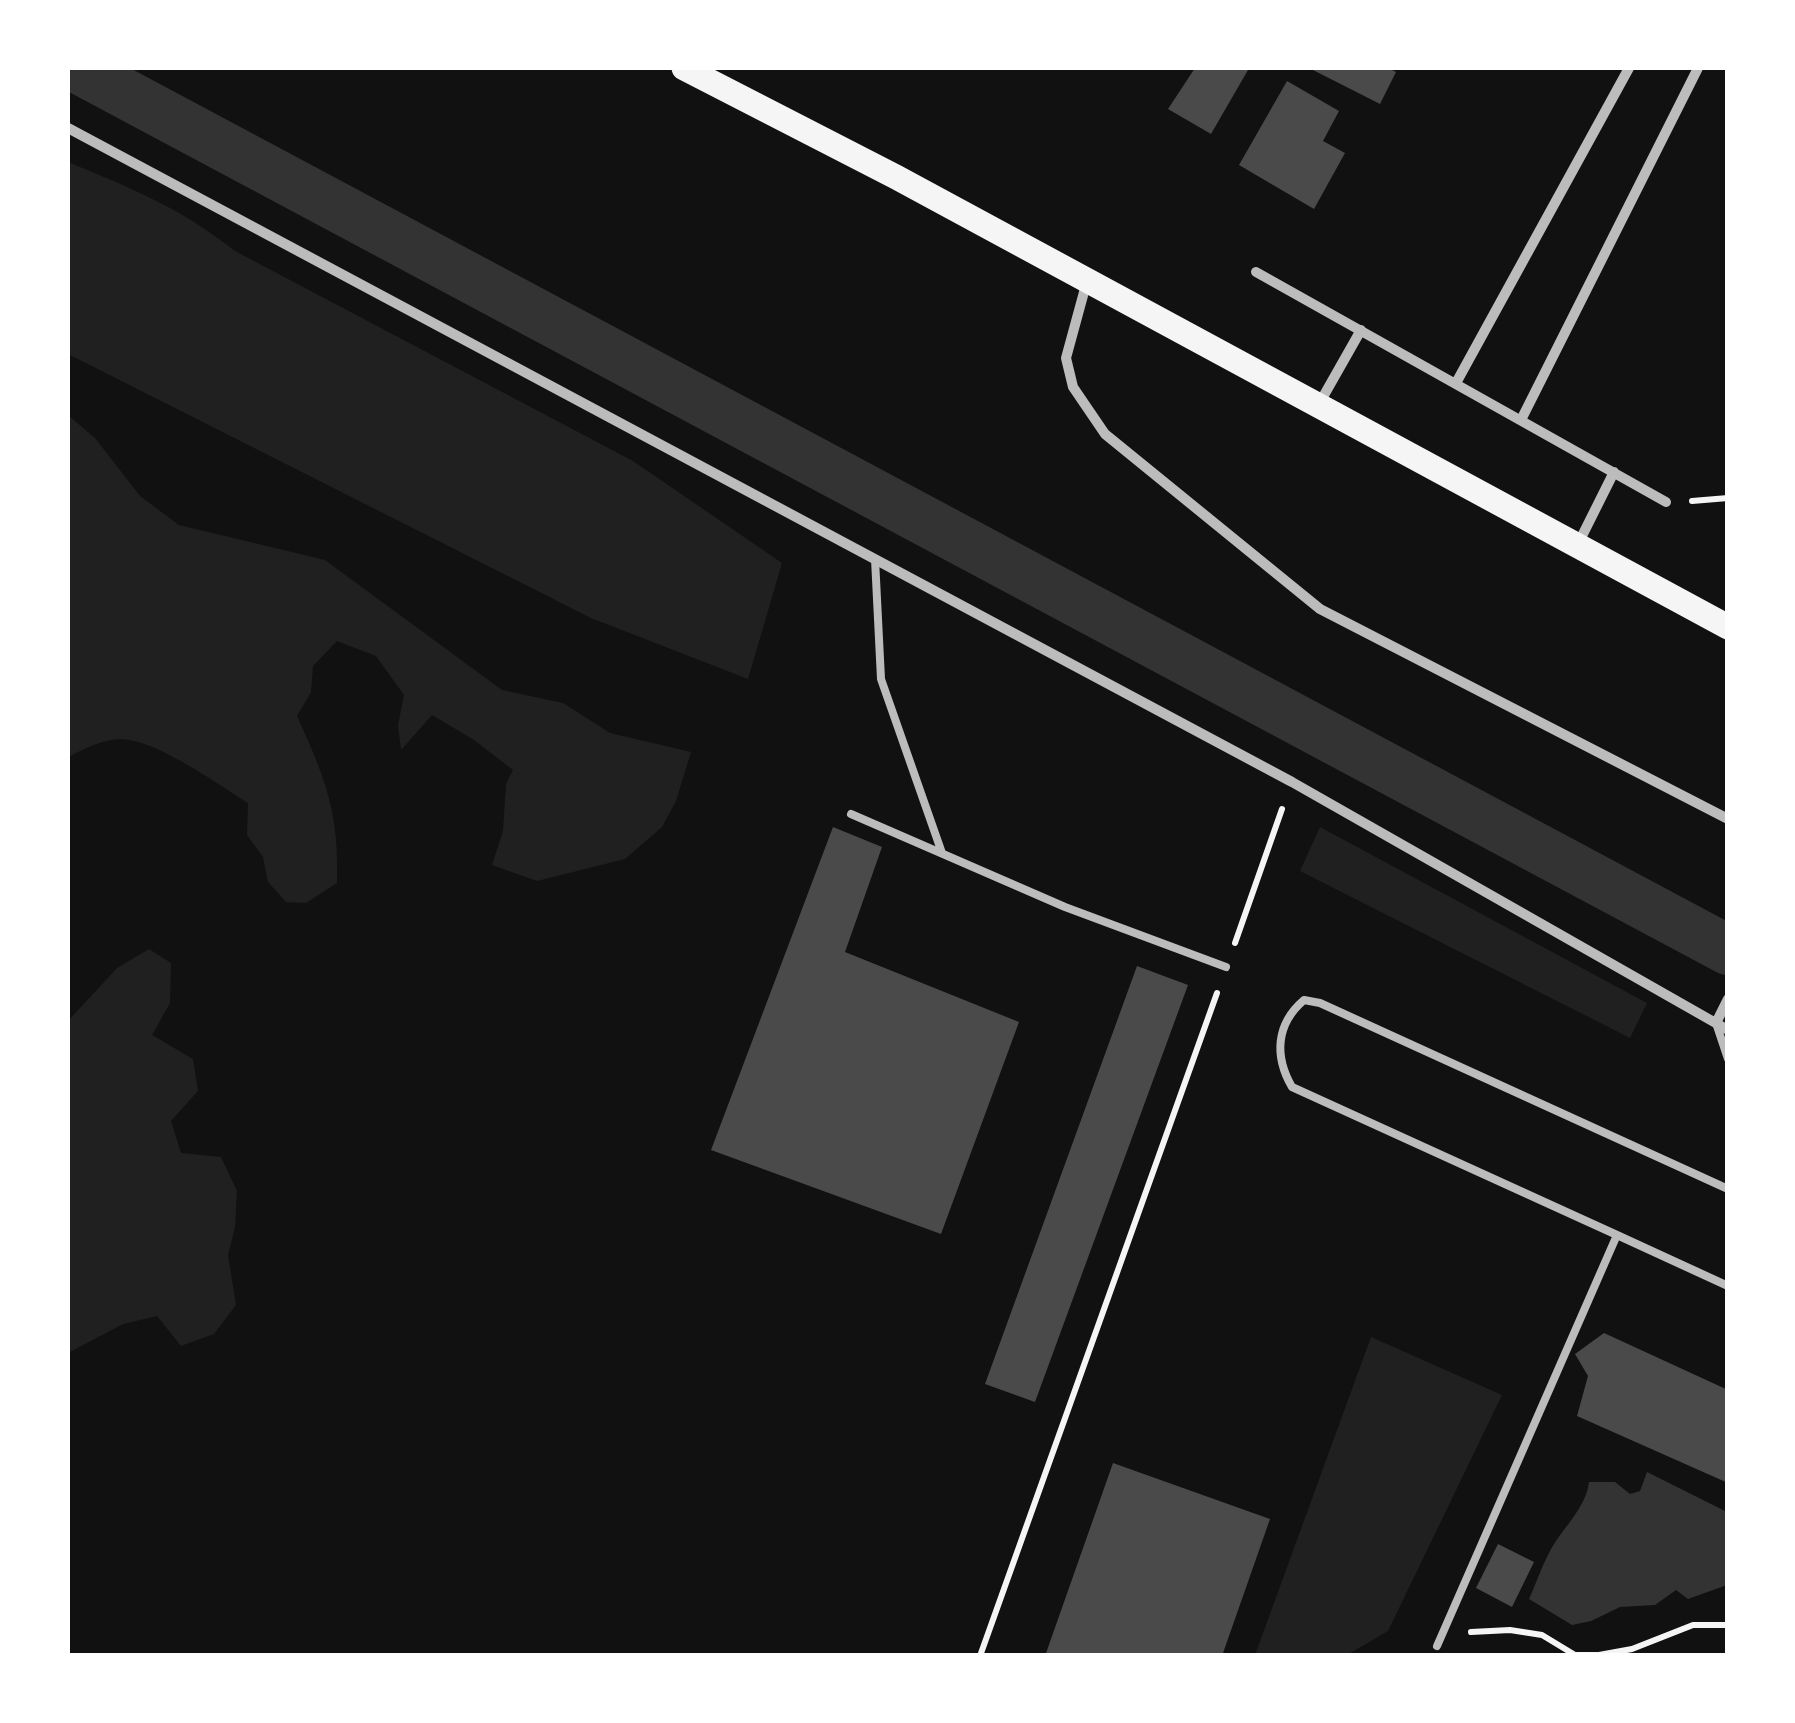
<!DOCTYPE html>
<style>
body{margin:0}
#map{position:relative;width:1795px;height:1723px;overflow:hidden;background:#111;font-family:"Fira Sans",sans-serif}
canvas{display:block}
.frame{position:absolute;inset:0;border:70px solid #fff;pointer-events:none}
</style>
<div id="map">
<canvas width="1795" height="1723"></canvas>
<div class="frame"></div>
</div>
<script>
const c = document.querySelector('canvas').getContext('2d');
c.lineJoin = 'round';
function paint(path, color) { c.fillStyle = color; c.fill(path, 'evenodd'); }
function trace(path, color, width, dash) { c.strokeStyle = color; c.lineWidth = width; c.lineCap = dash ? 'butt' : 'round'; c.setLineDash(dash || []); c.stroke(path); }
const green = new Path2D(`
 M68,162c65,27 111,45 167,89l398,210 149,102 -34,116 -157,-61 -523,-264z
 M68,415l27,23 45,58 39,29 146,35 177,130 61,13 47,30 81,19 -15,49 -14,26 -37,32 -88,22 -45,-16 11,-34 3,-47 7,-14 -39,-30 -42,-25 -31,35 -3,-25 6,-30 -28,-39 -39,-15 -24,25 -2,26 -14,24c29,64 42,96 40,167l-31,20 -20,-1 -18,-20 -5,-25 -16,-22 1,-32c-30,-19 -93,-64 -128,-64 -19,1 -36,10 -52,18z
 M1320,827l327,176 -17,35 -330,-167z
 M149,949l22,14 -1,40 -18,32 41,24 5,32 -27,30 10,32 40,4 16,34 -2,36 -7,28 8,50 -22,29 -33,12 -24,-30 -34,8 -55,29v-332l49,-53z
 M1371,1337l131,58 -114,236 -41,24h-92z`);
const water = new Path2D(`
 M1647,1472l80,40v73l-39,14 -12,-9 -21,15 -35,2 -29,14 -19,4 -43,-26c7,-15 12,-31 20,-46 12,-24 37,-44 40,-71h26l15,12 10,-3z`);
const canal = new Path2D(`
 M77,68l1651,882`);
const building = new Path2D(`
 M1195,68l29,2 2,-2h16l6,2 -37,64 -43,-25z
 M1309,68h79l8,4 -16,32z
 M1287,81l52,30 -16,30 22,12 -31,56 -75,-44z
 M833,827l49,20 -37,105 174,70 -78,212 -230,-84z
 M1137,966l51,19 -153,417 -50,-18z
 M1604,1333l124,57v93l-151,-67 11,-40 -13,-22z
 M1113,1463l157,56 -48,137h-177z
 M1498,1544l36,18 -22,45 -36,-19z`);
const path = new Path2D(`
 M1692,501l36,-3
 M1235,943l47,-134
 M1471,1632l39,-2 32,5 33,20h24l33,-6 61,-24h35
 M980,1656l237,-663`);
const service = new Path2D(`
 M875,559l6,120 61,174
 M851,814l214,93 161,60
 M1716,1023l12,36
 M1617,1235l-325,-148c-18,-31 -16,-63 12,-87l16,3 408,186
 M1437,1646l180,-411 111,51`);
const minor = new Path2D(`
 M68,128l1224,654 436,248
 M1256,272l410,230
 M1087,281l-21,77 7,29 32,47 215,175 408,210
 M1456,383l173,-315
 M1319,404l42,-74
 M1522,418l176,-350
 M1578,544l36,-72
 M1716,1023l12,-24`);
const primary = new Path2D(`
 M684,68l212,109 832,450`);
paint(green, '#202020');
paint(water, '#333');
trace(canal, '#333', 50);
paint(building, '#4a4a4a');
trace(path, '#f5f5f5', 6);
trace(service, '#bcbcbc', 8);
trace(minor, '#bcbcbc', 10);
trace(primary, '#f5f5f5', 25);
</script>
